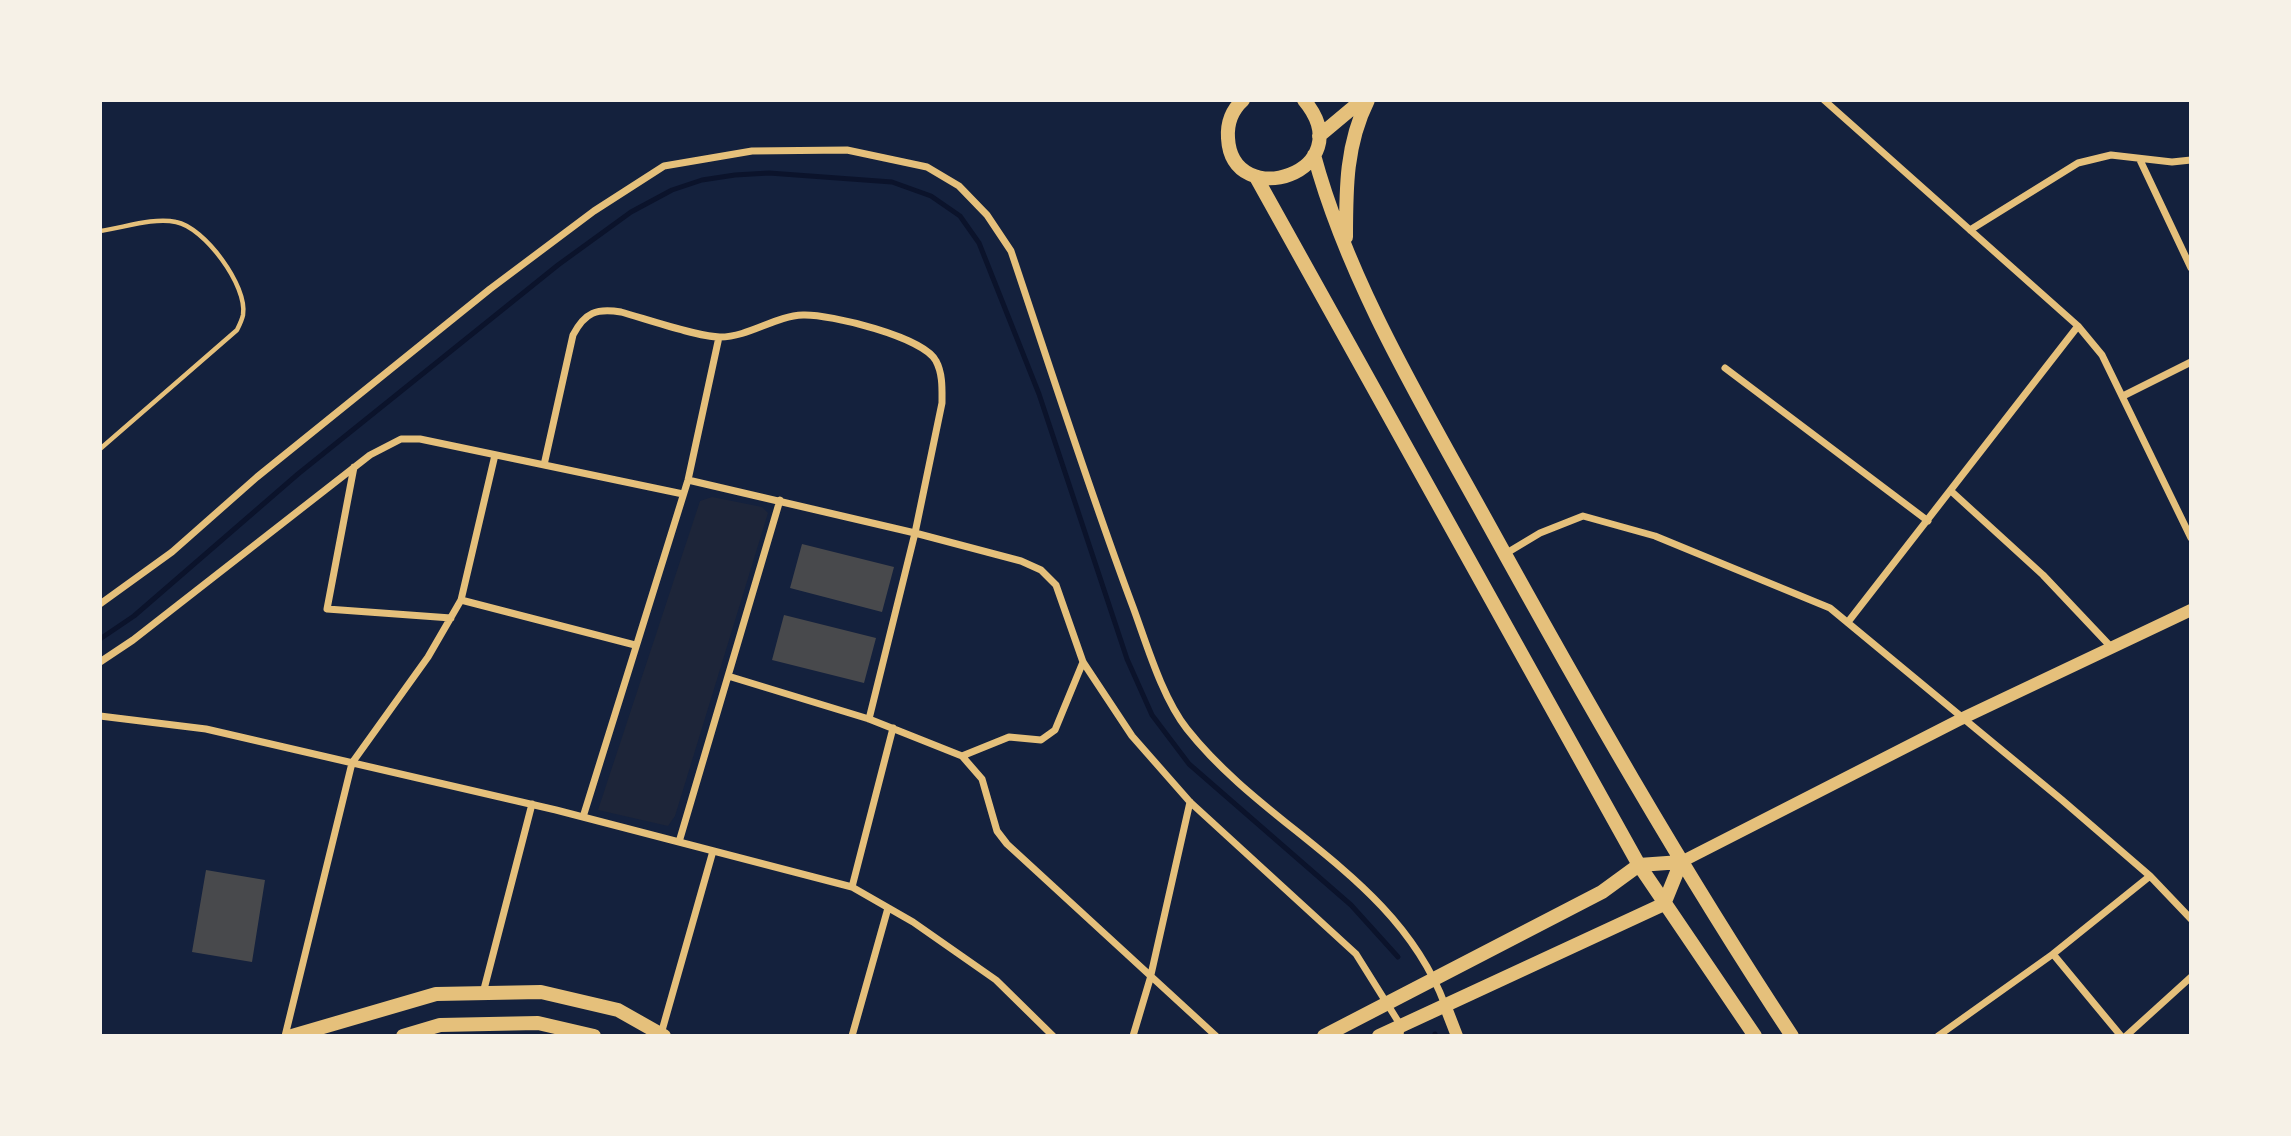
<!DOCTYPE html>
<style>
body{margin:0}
#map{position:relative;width:2291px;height:1136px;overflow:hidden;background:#14213d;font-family:"Titillium Web",sans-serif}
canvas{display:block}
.frame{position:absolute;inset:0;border:102px solid #f6f1e7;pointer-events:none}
</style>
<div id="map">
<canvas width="2291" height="1136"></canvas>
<div class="frame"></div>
</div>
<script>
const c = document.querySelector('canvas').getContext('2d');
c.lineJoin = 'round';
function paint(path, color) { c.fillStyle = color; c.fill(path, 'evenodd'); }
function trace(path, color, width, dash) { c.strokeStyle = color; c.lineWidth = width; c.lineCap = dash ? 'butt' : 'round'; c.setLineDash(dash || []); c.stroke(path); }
const green = new Path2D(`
 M712,497l50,10 6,6 -93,303 -7,10 -70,-16 102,-309z`);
const stream = new Path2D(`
 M100,639l34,-23 164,-142 260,-209 73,-53 41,-22 30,-10 33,-5 34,-2 123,9 39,14 29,20 19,27 60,151 88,265 25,56 37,49 162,141 47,52
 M1435,1034l1,2`);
const building = new Path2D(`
 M802,544l92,23 -12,45 -92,-24z
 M784,615l92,23 -12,45 -92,-23z
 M206,870l59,10 -13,82 -60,-10z`);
const service = new Path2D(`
 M100,231c23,-3 53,-14 76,-9 28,5 72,64 67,93 -1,5 -4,11 -6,15l-137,119`);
const minor = new Path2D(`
 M1824,100l254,226 24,29 89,183
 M2140,160l51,108
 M1970,230l108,-67 33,-8 61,7 19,-2
 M1725,368l203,153
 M2123,396l68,-34
 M544,465l29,-130c12,-23 24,-27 48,-23 25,7 77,25 99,25 29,0 55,-21 83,-22 27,-1 121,22 133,46 7,13 6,29 6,42l-27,130 -46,186
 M354,467l-27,142 124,9
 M688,480l227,53 106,28 20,9 15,15 27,77 49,74 58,66 166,152 45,72 -1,10
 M1951,491l92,84 69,73
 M1505,554l35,-21 43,-17 72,20 175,72 232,192 88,76 41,43
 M461,600l174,45
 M100,604l72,-52 85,-75 233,-188 104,-78 70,-45 88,-15 95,-1 80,17 32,19 28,29 24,36c40,119 78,239 122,356 14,38 29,90 54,122 79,100 210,148 258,276
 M1848,622l230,-296
 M100,662l33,-22 237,-185 31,-16h19l263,55
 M728,676l141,43 93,37 20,23 15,52 10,13 209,192
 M100,716l106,13 350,81 296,77 61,35 83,58 57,56
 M962,756l47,-19 32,3 14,-10 28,-68
 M583,817l105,-337 31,-143
 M679,842l101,-342
 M852,887l41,-159
 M2053,954l68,82
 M483,993l49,-189
 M661,1034l52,-183
 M285,1036l67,-273 76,-106 33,-57 34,-145
 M852,1036l36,-128
 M1133,1036l17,-57 40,-177
 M1938,1036l115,-82 97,-78
 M2126,1036l65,-59`);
const tertiary = new Path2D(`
 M1681,862l280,-143 230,-109
 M1445,1005l12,31`);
const secondary = new Path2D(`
 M1243,100c-11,10 -16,23 -15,38 4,76 136,34 76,-38
 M1319,136l43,-36
 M1314,155c34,126 108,249 171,363 97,176 196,350 307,518
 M1256,177l383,688 116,171
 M1346,237c0,-49 0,-93 22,-137
 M292,1036l144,-42 105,-2 77,18 46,26
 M403,1036l37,-11 98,-2 56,13
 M1324,1036l278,-144 37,-27 42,-3 -17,42 -285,132`);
paint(green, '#1d2539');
trace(stream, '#0b132b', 5);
paint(building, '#48494c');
trace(service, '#e5c07b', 4.5);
trace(minor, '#e5c07b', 7);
trace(tertiary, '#e5c07b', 12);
trace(secondary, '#e5c07b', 14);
</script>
